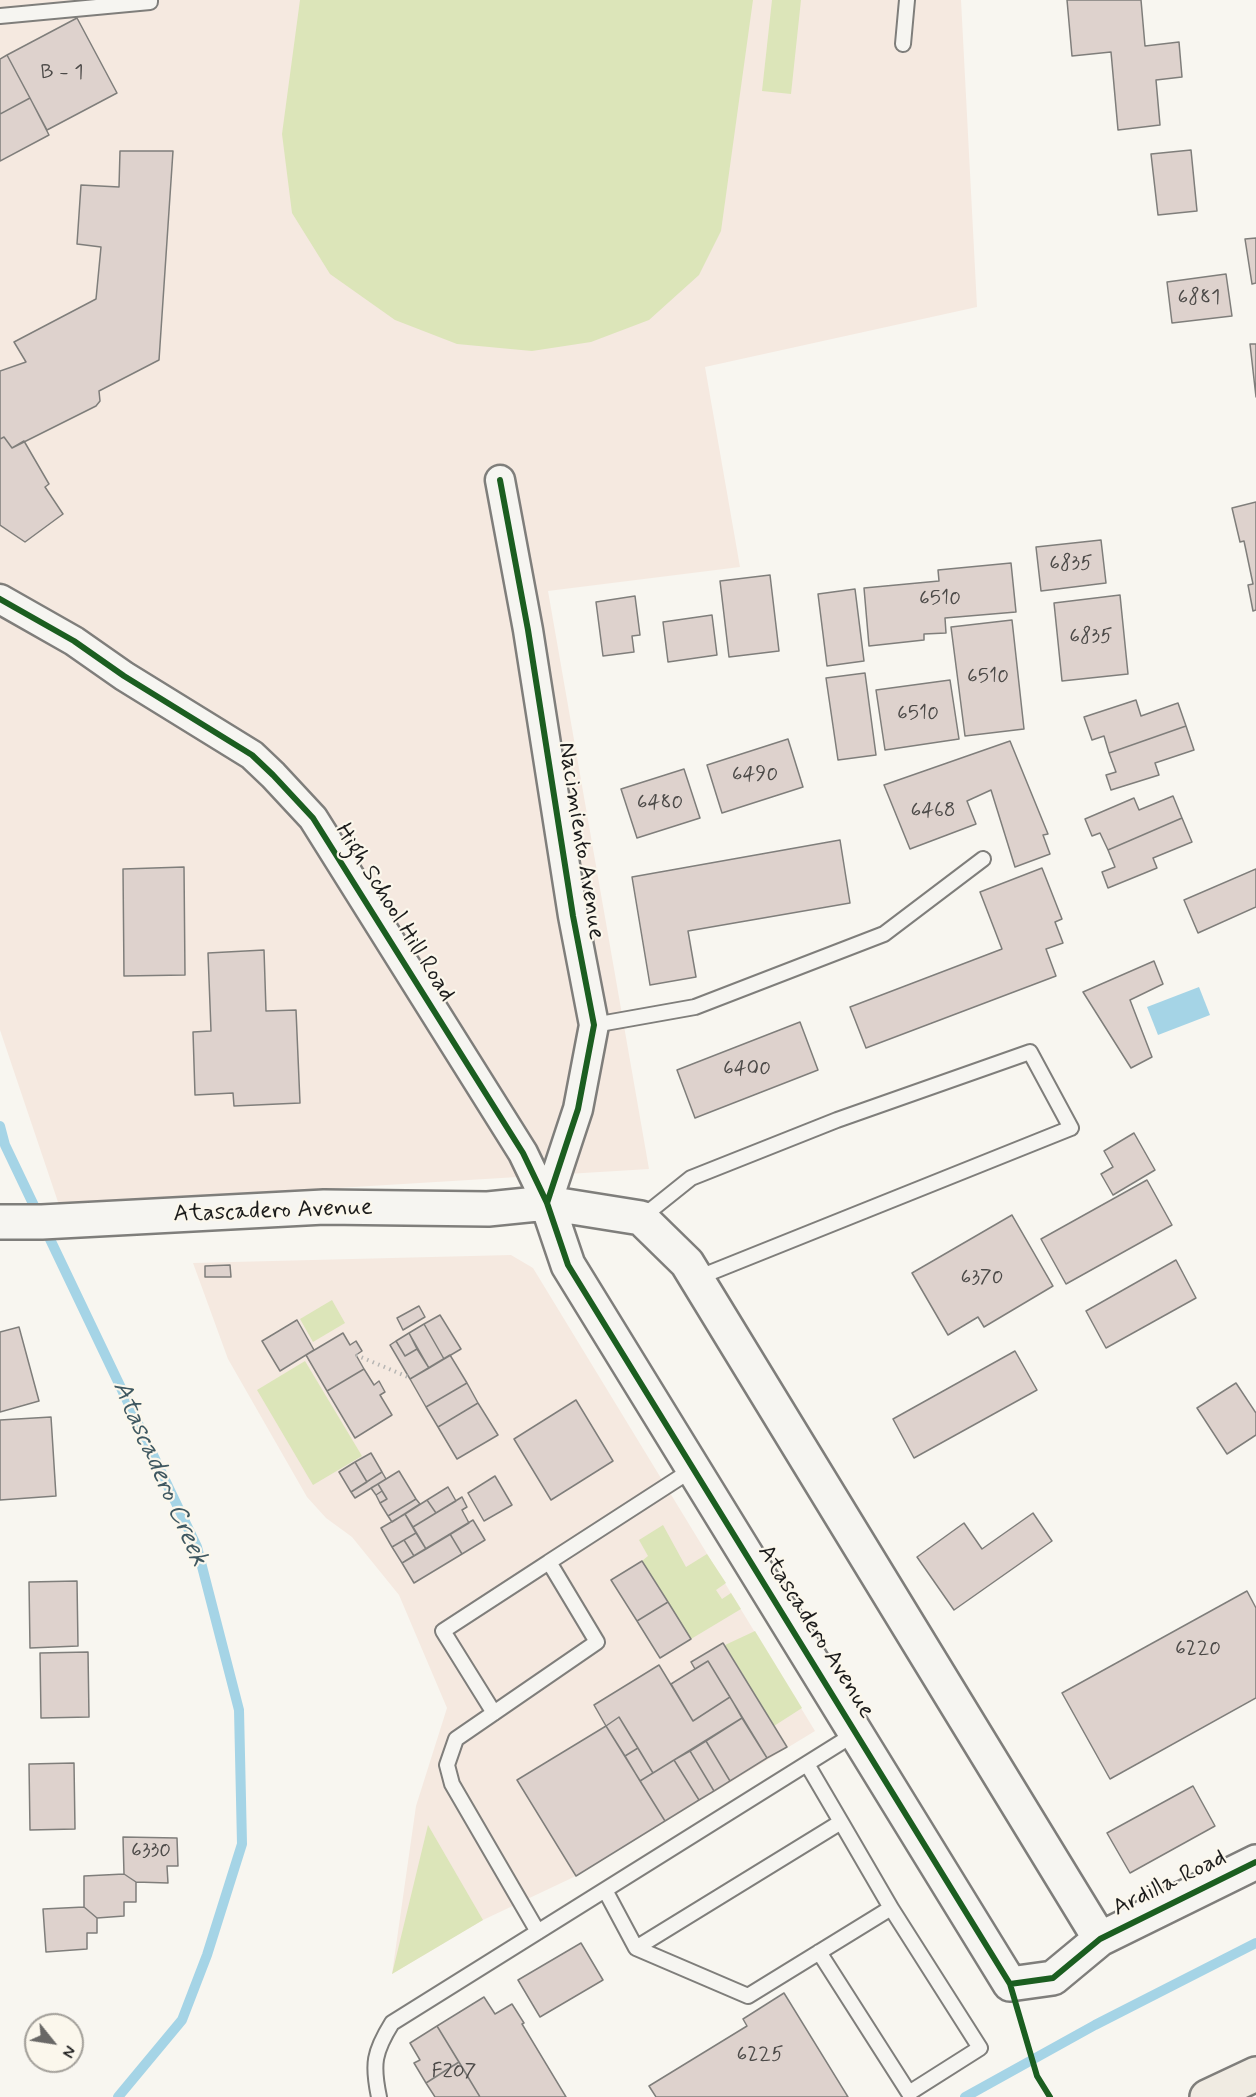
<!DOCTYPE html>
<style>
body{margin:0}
#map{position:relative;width:1256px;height:2097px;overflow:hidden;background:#f8f6f0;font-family:Mynerve,sans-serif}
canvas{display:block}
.north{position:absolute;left:24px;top:2013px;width:60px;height:60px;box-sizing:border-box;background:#fbf7ec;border:2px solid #a29f99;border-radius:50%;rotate:120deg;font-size:16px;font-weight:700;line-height:24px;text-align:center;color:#1c1c1c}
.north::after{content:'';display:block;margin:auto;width:21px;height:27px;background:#696866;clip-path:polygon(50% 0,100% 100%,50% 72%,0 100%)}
</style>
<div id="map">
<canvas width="1256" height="2097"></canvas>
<div class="north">N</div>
</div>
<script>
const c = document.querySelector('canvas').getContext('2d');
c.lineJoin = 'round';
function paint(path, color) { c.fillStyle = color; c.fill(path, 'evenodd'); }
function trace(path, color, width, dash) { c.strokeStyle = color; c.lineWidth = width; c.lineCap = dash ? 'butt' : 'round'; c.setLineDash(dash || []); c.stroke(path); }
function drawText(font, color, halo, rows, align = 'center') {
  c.font = font + ' Mynerve,sans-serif'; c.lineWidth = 4.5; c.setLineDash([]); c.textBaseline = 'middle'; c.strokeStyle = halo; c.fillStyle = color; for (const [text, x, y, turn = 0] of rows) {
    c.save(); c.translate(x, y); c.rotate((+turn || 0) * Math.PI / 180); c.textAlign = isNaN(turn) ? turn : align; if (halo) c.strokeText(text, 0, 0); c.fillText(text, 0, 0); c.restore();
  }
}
const built = new Path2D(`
 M0,0h961l16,307 -272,60 35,200 -192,24 101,578 -590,36 -59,-175z
 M511,1255l22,13 282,463 -239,145 -93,44 -91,54 24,-168 31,-98 -48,-113 -47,-58 -26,-19 -19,-21 -79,-138 -35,-96z`);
const green = new Path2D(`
 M300,0h453l-32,231 -22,44 -50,45 -58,22 -59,9 -75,-7 -62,-24 -65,-46 -38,-61 -10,-79z
 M772,0h29l-10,94 -29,-3z
 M332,1300l13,23 -32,19 -13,-23z
 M305,1361l57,95 -49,29 -56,-95z
 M663,1525l23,42 21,-13 19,29 -10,7 6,9 9,-6 10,16 -50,30 -49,-78 6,-5 -9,-16z
 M755,1631l47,77 -28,18 -49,-81z
 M428,1825l55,95 -91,54z`);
const water = new Path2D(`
 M1199,987l11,28 -52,20 -11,-28z`);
const stream = new Path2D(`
 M0,1126l5,19 192,402 42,163 3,134 -35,111 -25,65 -64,77
 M965,2097l130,-72 161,-82`);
const building = new Path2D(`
 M1067,0h74l4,46 34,-4 3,35 -26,3 4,45 -42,5 -7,-78 -39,4z
 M77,18l40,75 -70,37 -40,-75z
 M7,55l23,43 -30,16v-55z
 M30,98l19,37 -49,26v-47z
 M1191,150l6,61 -39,4 -7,-61z
 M120,151h53l-14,209 -60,31 1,10 -4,5 -84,42 -8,-11 -4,2v-68l26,-9 -12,-20 82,-43 5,-52 -24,-3 4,-59 38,2z
 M1256,238v45l-4,1 -7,-45z
 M1226,274l6,42 -60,7 -5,-41z
 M1250,344h6v53z
 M4,437l8,11 12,-7 25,43 -4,3 18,27 -38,28 -25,-17v-86z
 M1256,502v108l-3,1 -5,-26 5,-1 -9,-43 -4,1 -8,-34z
 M1101,540l5,43 -65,8 -5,-44z
 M1011,563l5,49 -71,6 1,15 -22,1v6l-55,6 -5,-58 75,-7 -1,-11z
 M770,575l9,76 -50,6 -9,-76z
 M855,589l9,72 -37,5 -9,-72z
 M1120,595l8,79 -66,7 -8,-78z
 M635,596l5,39 -8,1 2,16 -31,4 -7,-54z
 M712,615l5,40 -49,7 -5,-40z
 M1012,620l12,109 -59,7 -14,-109z
 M865,673l11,82 -38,5 -12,-82z
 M950,680l9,59 -74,11 -9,-60z
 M1136,700l5,16 37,-13 8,23 -77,27 -5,-17 -12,4 -8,-23z
 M1186,726l8,24 -39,13 4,12 -48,15 -5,-15 10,-3 -7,-19z
 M788,739l15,48 -81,26 -15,-48z
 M1010,741l38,93 -5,1 7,19 -35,13 -24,-77 -24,11 9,23 -66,25 -26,-64z
 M684,769l16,49 -63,20 -16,-49z
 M1173,796l9,22 -74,32 -8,-17 -8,3 -7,-17 49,-21 5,12z
 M1182,818l10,24 -39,16 4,10 -49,20 -6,-16 13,-5 -7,-17z
 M840,840l10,63 -162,28 8,46 -46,8 -18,-108z
 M184,867l1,108 -61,1 -1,-107z
 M1042,868l20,51 -7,3 8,21 -17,6 10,27 -190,72 -16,-41 152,-58 -22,-57z
 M1256,869v38l-58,26 -14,-33z
 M264,950l2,61 30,-1 4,93 -66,3 -1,-13 -38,2 -2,-63 18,-1 -3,-78z
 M1154,961l9,23 -33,16 22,57 -21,11 -48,-76z
 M800,1022l18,48 -123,48 -18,-48z
 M1134,1133l21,37 -42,25 -12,-21 12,-7 -9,-16z
 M1147,1180l25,45 -106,59 -25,-45z
 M1012,1215l41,71 -69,41 -6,-10 -30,18 -36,-62z
 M1176,1260l20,38 -90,50 -20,-37z
 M230,1265l1,12h-26v-11z
 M419,1306l6,11 -22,13 -6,-12z
 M440,1315l21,34 -17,10 -20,-35z
 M297,1320l17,30 -34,21 -18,-30z
 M424,1324l20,35 -15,9 -20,-35z
 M19,1327l20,74 -39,11v-80z
 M343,1333l7,12 6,-4 6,10 -6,4 8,14 -37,22 -21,-36z
 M409,1333l8,16 -12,7 -9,-15z
 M396,1341l9,15 12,-7 12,19 -19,11 -20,-34z
 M1015,1351l22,39 -123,68 -21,-39z
 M450,1355l17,28 -41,24 -16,-28z
 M364,1369l10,16 5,-4 6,11 -5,3 12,20 -37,23 -28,-47z
 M467,1383l11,20 -40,24 -12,-20z
 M1236,1383l20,30v22l-29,19 -30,-46z
 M576,1400l37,61 -62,39 -37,-61z
 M478,1403l20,32 -41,24 -19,-32z
 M51,1417l5,79 -56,4v-80z
 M371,1453l11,19 -15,10 -12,-20z
 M355,1462l12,20 -16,10 -12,-20z
 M399,1471l17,28 -28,17 -8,-13 7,-4 -9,-15z
 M382,1472l4,7 -31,19 -4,-6z
 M495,1476l17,29 -28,16 -16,-28z
 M378,1484l4,7 -6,4 -5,-7z
 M448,1487l8,14 -20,12 -9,-13z
 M382,1491l5,8 -7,4 -4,-8z
 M462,1497l5,10 -5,3 7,13 -43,26 -13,-22z
 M416,1499l4,5 -28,18 -4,-6z
 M427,1500l9,13 -23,14 -8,-13z
 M1033,1513l19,28 -98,69 -37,-53 47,-34 18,26z
 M405,1514l11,19 -24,14 -11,-19z
 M473,1520l12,20 -23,14 -12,-20z
 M416,1533l10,16 -12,7 -10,-16z
 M450,1534l12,20 -48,29 -12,-20z
 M404,1540l10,16 -12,7 -10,-16z
 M642,1561l26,41 -31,19 -26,-41z
 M77,1581l1,65 -48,2 -1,-66z
 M1247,1591l9,17v90l-146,81 -48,-86z
 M668,1602l23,37 -31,19 -23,-37z
 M723,1643l64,104 -20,11 -59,-97 -13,8 -4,-7z
 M88,1652l1,65 -48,1 -1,-65z
 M708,1661l22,36 -37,24 -22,-37z
 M659,1665l34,56 37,-24 12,21 -89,55 -34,-56 -13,9 -12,-21z
 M619,1717l19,31 -13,8 -19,-30z
 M742,1718l25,40 -37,23 -24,-40z
 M606,1726l59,95 -89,55 -59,-96z
 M706,1741l24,40 -16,10 -24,-40z
 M638,1748l15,25 -13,8 -15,-25z
 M690,1751l24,40 -15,9 -25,-40z
 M674,1760l25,40 -34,21 -25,-40z
 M74,1763l1,66 -45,1 -1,-66z
 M1193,1786l22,40 -85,47 -23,-40z
 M123,1837l54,1 1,28h-11l1,17 -32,-1 -12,-8z
 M124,1874l12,8v20h-12v14l-27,2 -13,-11v-31z
 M84,1907l13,11v15h-10v16l-41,3 -3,-43z
 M581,1943l22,37 -63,37 -22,-37z
 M784,1993l64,104h-192l-7,-11 98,-60 -4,-7z
 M484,1997l11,17 17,-10 12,19 -2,1 44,73h-86l-43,-71z
 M437,2026l22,36 -33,21 -12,-20 6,-3 -10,-17z
 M459,2062l21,35h-45l-9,-14z`);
const path = new Path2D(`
 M356,1355l52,22`);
const lane = new Path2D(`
 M0,16l150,-14v-2
 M903,44l4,-44
 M594,1025l101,-18 189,-73 99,-75
 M641,1218l50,-40 146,-58 193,-68 41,76 -374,150
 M494,1713l-51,-82 106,-69
 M807,1764l34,58
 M605,1890l31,58 205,-126 50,86 -143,88 -112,-48
 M538,1932l-86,-148 -5,-19 9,-26 141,-97 -48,-80 144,-93
 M819,1952l90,141 71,-45 -89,-140
 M379,2097c-7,-33 -5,-45 13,-74l464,-290`);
const street = new Path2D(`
 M500,480l28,150 45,286 21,109 -16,84 -31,94
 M0,599l74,42 50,35 128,79 21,20 40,43 210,335 24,50`);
const secondary = new Path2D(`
 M547,1203l21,62 442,719 43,-6 47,-39 156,-77
 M0,1222h42l282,-15 164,2 59,-6 94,15 46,45 413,676`);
const highway = new Path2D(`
 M1207,2097l49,-23`);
const cycleway = new Path2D(`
 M500,480l28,150 45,286 21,109 -16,84 -31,94
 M0,599l74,42 50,35 128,79 21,20 40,43 210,335 24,50 21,62 442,719 43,-6 47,-39 156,-77
 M1010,1984l27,92 13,21`);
const numberNames = [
 ["B - 1",62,74],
 ["6881",1199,299],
 ["6835",1071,565],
 ["6510",940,600],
 ["6835",1091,638],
 ["6510",988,678],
 ["6510",918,715],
 ["6490",755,776],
 ["6480",660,804],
 ["6468",933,812],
 ["6400",747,1070],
 ["6370",982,1279],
 ["6220",1198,1650],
 ["6330",151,1852],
 ["6225",760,2056],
 ["F207",454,2073]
];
const streetNames = [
 ["Nacimiento Avenue",580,841,81],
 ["High School Hill Road",394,913,58],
 ["Atascadero Avenue",273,1212,-2],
 ["Atascadero Avenue",815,1632,58],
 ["Ardilla Road",1170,1884,-26]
];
const waterNames = [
 ["Atascadero Creek",159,1474,66]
];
paint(built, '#f5e9e0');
paint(green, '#dce5b9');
paint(water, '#a5d4e6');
trace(stream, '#a5d4e6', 10);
paint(building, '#ded2cd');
trace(building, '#7f7e7b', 1.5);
trace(lane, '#7f7e7b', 18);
trace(street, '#7f7e7b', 33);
trace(secondary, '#7f7e7b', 38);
trace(highway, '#7f7e7b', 38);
trace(path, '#b7b6b4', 4, [1.5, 4.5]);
trace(lane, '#f6f5f1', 14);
trace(street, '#f6f5f1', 28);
trace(secondary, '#f6f5f1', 33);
trace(highway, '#f0ebe2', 33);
trace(cycleway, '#1b5e20', 6);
drawText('21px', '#4c4a48', null, numberNames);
drawText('24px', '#1c1c1c', '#fbf7ec', streetNames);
drawText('italic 26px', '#3f5861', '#fbf7ec', waterNames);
</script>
